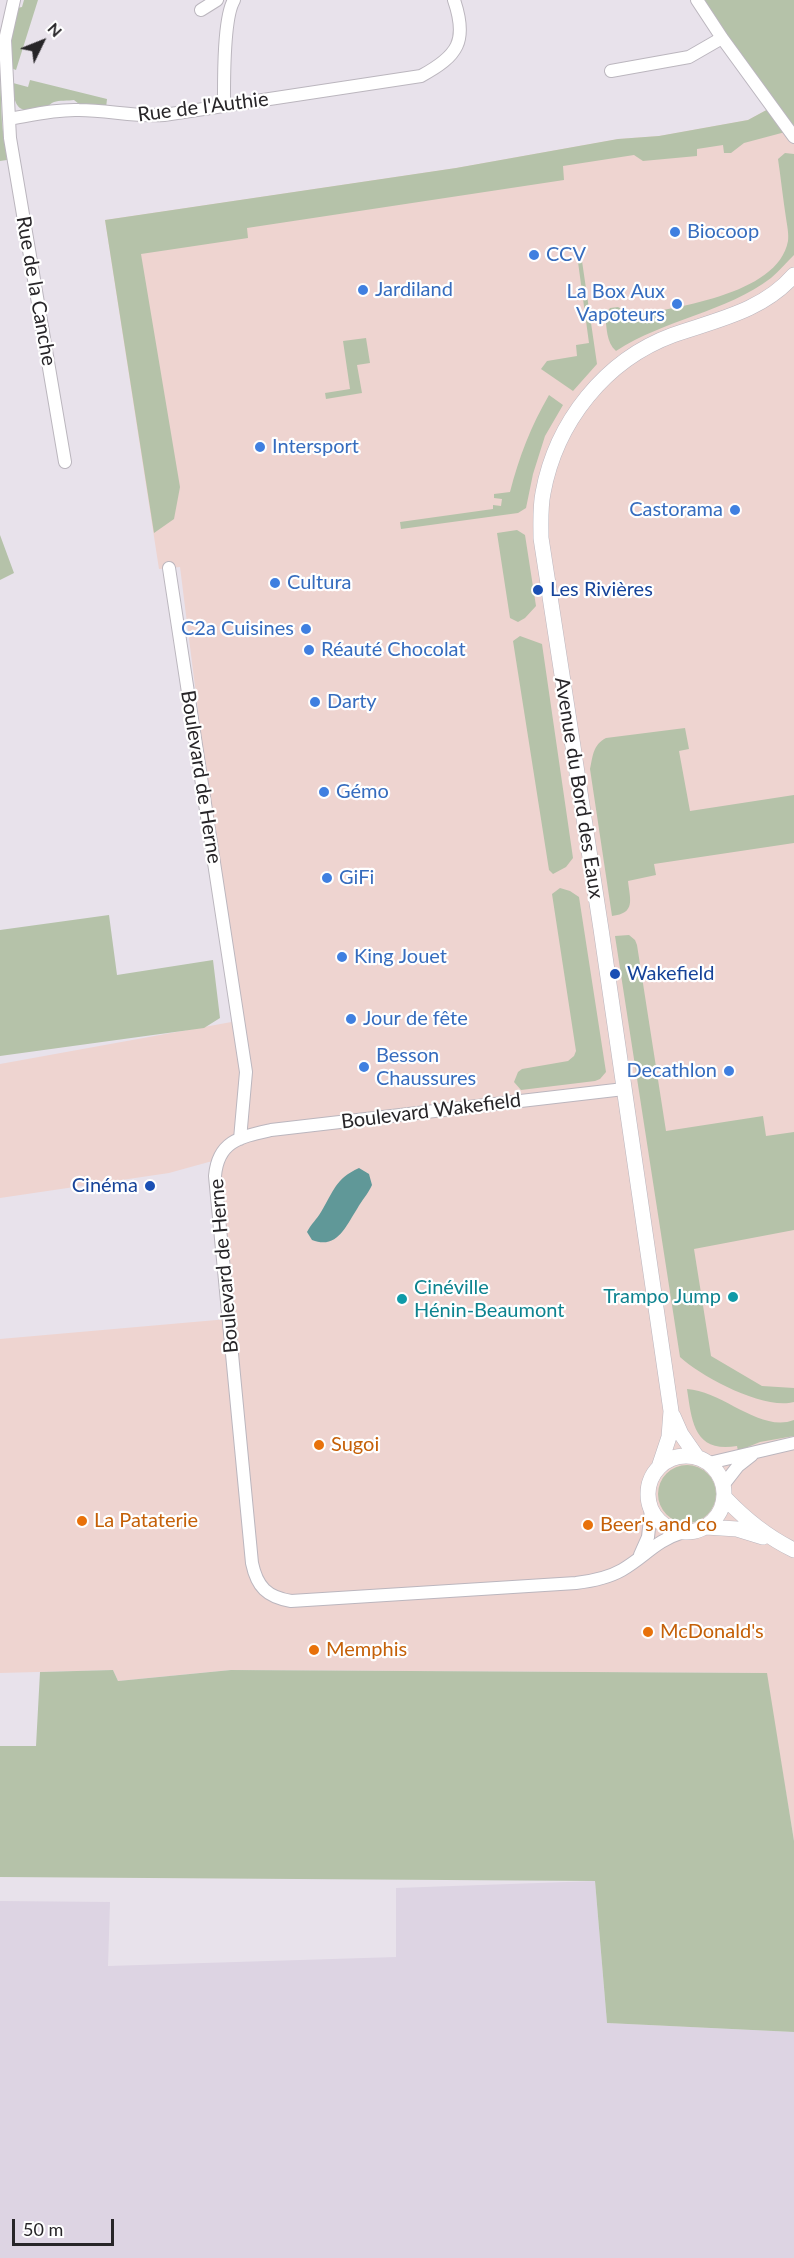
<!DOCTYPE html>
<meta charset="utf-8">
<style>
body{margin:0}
#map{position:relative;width:794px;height:2258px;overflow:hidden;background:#e8e2eb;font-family:Lato,sans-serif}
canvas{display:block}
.north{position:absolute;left:12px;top:12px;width:60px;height:60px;-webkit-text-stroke:4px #fff;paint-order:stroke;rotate:47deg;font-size:16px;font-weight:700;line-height:24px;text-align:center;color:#272528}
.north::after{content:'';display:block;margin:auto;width:21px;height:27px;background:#272528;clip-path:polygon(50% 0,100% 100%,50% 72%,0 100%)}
.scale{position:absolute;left:12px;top:2219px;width:102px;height:27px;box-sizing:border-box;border:3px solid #272528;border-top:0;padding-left:8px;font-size:18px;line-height:21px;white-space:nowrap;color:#272528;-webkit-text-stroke:4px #fff;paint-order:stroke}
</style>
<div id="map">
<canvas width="794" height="2258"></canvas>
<div class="north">N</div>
<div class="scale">50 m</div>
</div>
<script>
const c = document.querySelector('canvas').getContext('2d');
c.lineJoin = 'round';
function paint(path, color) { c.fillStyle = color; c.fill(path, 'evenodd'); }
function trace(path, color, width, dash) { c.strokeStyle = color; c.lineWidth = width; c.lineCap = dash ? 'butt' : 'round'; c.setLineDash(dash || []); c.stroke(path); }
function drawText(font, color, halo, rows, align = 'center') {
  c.font = font + ' Lato,sans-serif'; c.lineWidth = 4.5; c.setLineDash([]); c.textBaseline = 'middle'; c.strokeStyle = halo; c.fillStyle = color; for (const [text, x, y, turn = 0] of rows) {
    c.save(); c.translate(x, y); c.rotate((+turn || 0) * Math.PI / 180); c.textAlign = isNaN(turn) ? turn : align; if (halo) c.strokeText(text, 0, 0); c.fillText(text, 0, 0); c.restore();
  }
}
const commercial = new Path2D(`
 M772,107l22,30v1704l-28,-168 -535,-3 -113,11 -5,-11 -113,3v-334l228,-20 -12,-159 -47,13 -169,25v-134l237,-43 -57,-454 -21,2 -54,-349 351,-52 162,-29 41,-3 89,-16z`);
const built = new Path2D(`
 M595,1881l12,142 187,9v226h-794v-357l110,1 -2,64 288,-9v-69z`);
const green = new Path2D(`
 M24,0h14l-22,70 -5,-2 -2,-21 8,-39 5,-1z
 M697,0h97v137l-5,-6 -45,12 -13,10h-7l-1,-8 -26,4v7l-54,5 -9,-6 -71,11 1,14 -317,48 1,10 -107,16 39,233 -6,32 -20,14 -49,-313 351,-52 162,-29 41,-3 89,-16 24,-13z
 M0,72l2,52 5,36 -7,1z
 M30,80l77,19 -1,9 -27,-4 -5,-4c-6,1 -15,0 -20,2 -3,1 -5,4 -8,5 -26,9 -33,1 -33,-24l15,4z
 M785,153l9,1v101c-7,7 -15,16 -23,23 -44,34 -106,41 -155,73 -10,-9 -9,-23 -11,-36l5,-7 8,-1 7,4 1,6c44,-9 152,-21 162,-76 1,-7 -1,-16 -2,-23 -3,-19 -5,-39 -8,-59z
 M582,261l15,103 -24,27 -32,-22 6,-8 30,-5 -1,-11 13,-2 -11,-81z
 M366,338l4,25 -13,2 5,28 -36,6 -1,-6 25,-4 -7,-48z
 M549,395l14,10 -18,31 -12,38 -7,34 -8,5 -117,16 -1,-7 93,-13v-4l8,1 1,-7 -8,-1v-4l16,-2c9,-35 21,-66 39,-97z
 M517,530l8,5 11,71 -11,12 -7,4 -8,-4 -13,-85z
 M0,535l14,38 -14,7z
 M520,636l22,8 31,214 -7,9 -13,7 -4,-4 -36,-229z
 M685,728l4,21 -10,2 11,60 104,-16v48l-140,21 2,11 -28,6c2,19 8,32 -16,35l-22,-147c3,-14 3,-24 16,-31z
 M560,888l10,3 9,6 27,175 -6,7 -5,2 -74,9 -7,-8 4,-10 4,-3 46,-8 6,-5 2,-5 -24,-157z
 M109,915l8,60 96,-15 7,58 -16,10 -204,28v-126z
 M629,935l6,5 2,5 29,186 97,-15 3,20 28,-4v98l-100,19 17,107 51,30 32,2v14c-31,8 -92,-25 -114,-45l-65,-421z
 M687,1389c36,2 73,44 107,31v16l-34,6 -22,9 -1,-5c-43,7 -45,-24 -50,-57z
 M658 1494a29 29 0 1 1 58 0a29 29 0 1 1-58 0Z
 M113,1670l5,11 113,-11 536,3 27,168v191l-187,-9 -12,-142 -595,-4v-131h36l4,-74z`);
const water = new Path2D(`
 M359,1168l10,6 3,11c-4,9 -10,15 -15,24 -11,17 -20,41 -45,31l-5,-8c4,-8 10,-13 14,-20 13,-21 14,-33 38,-44z`);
const minor = new Path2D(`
 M14,0l-9,40 4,79c23,-4 47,-10 70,-9 29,0 56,7 85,5l257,-39c37,-20 47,-35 33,-76
 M697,0l25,38 72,99
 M201,10l16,-10
 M611,71l78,-14 33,-19
 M224,106c0,-23 -1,-88 10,-106
 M9,119l1,19 55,324
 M169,568l77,504 -6,67
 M624,1089l-353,41c-31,7 -53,11 -56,46l37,387c5,24 15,34 39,38l285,-18c17,-2 32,-5 46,-13 24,-14 33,-29 61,-38
 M709,1463l85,-20
 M724,1484l14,-18 14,-11
 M640,1555l8,-18 3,-27`);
const tertiary = new Path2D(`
 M673,1416l8,18 16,23
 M648 1494a38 38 0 1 1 76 0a38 38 0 1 1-76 0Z
 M659,1467l10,-30 2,-26 -70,-482 -60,-391c0,-15 -1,-30 2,-45 13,-71 62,-133 130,-158 43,-15 90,-24 121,-60
 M725,1498c21,22 42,39 69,52
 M706,1527l31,2 26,8`);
const markers = [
 [675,232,6,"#3f7fe0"],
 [534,255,6,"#3f7fe0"],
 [363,290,6,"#3f7fe0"],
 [677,304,6,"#3f7fe0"],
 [260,447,6,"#3f7fe0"],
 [735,510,6,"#3f7fe0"],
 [275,583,6,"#3f7fe0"],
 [538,590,6,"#1a4fb4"],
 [306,629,6,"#3f7fe0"],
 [309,650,6,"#3f7fe0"],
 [315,702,6,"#3f7fe0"],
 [324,792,6,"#3f7fe0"],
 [327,878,6,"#3f7fe0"],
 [342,957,6,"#3f7fe0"],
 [615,974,6,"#1a4fb4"],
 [351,1019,6,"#3f7fe0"],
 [364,1067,6,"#3f7fe0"],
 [729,1071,6,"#3f7fe0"],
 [150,1186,6,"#1a4fb4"],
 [733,1297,6,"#0f9aa8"],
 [402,1299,6,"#0f9aa8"],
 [319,1445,6,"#e8710a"],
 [82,1521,6,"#e8710a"],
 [588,1525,6,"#e8710a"],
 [648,1632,6,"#e8710a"],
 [314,1650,6,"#e8710a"]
];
const streetNames = [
 ["Rue de l'Authie",203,107,-7],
 ["Rue de la Canche",36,291,80],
 ["Boulevard de Herne",201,777,81],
 ["Avenue du Bord des Eaux",579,788,81],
 ["Boulevard Wakefield",431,1111,-7],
 ["Boulevard de Herne",224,1266,-95]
];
const shopNames = [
 ["Biocoop",687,232],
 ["CCV",546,255],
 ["Jardiland",375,290],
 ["La Box Aux",665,292,"right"],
 ["Vapoteurs",665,315,"right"],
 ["Intersport",272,447],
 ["Castorama",723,510,"right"],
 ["Cultura",287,583],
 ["C2a Cuisines",294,629,"right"],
 ["Réauté Chocolat",321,650],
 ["Darty",327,702],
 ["Gémo",336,792],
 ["GiFi",339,878],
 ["King Jouet",354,957],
 ["Jour de fête",363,1019],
 ["Besson",376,1056],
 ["Chaussures",376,1079],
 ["Decathlon",717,1071,"right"]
];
const transitNames = [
 ["Les Rivières",550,590],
 ["Wakefield",627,974],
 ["Cinéma",138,1186,"right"]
];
const cultureNames = [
 ["Cinéville",414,1288],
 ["Hénin-Beaumont",414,1311],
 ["Trampo Jump",721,1297,"right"]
];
const foodNames = [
 ["Sugoi",331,1445],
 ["La Pataterie",94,1521],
 ["Beer's and co",600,1525],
 ["McDonald's",660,1632],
 ["Memphis",326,1650]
];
paint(commercial, '#eed4d0');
paint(built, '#ddd4e3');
paint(green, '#b5c2a9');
paint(water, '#609898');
trace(minor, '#bbb6be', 14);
trace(tertiary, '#bbb6be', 16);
trace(minor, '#fff', 12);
trace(tertiary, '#fff', 15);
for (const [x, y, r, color] of markers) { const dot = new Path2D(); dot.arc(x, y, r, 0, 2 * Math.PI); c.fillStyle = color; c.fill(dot); trace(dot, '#fff', 2); }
drawText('20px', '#272528', '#fff', streetNames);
drawText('20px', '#366cbe', '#fff', shopNames, 'left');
drawText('20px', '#164399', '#fff', transitNames, 'left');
drawText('20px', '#0d838f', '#fff', cultureNames, 'left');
drawText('20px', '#c56008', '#fff', foodNames, 'left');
</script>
